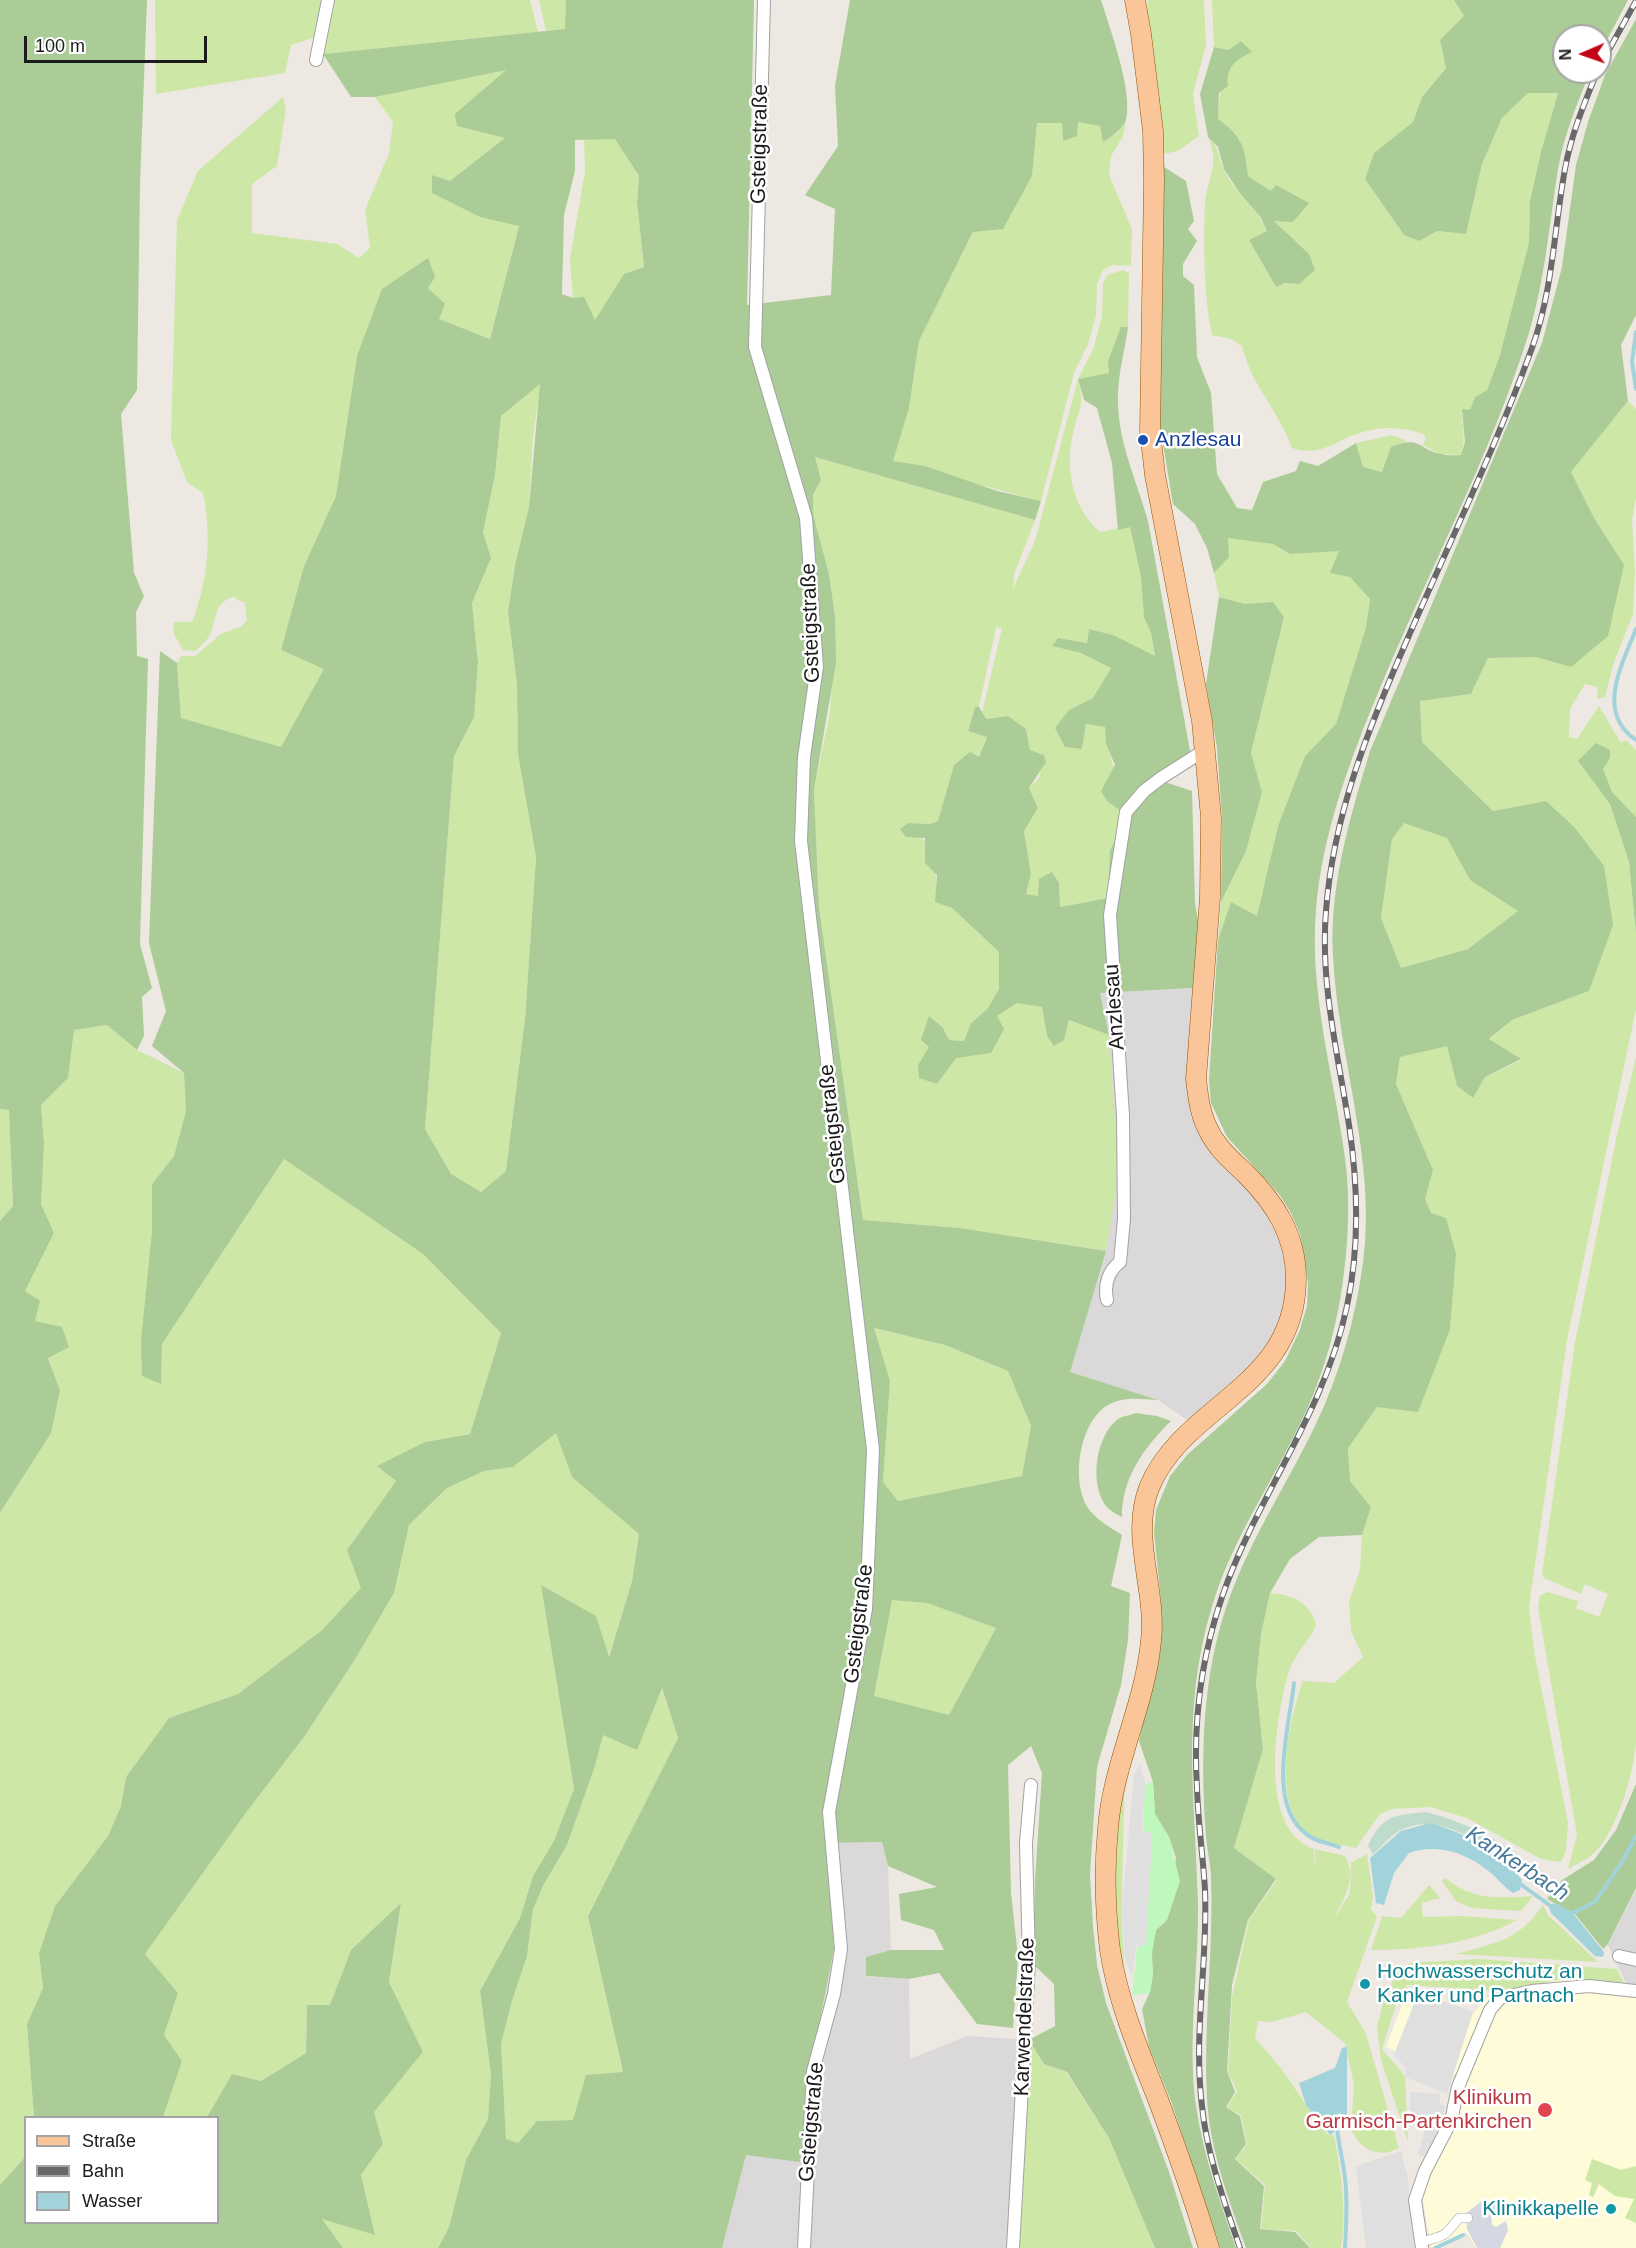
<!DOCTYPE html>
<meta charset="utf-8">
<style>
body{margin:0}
#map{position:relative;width:1636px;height:2248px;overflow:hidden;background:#ede8e1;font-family:Arial,sans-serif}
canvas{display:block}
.legend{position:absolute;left:24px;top:2116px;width:195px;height:108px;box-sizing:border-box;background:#fff;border:2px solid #a4a4a4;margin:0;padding:8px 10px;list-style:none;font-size:18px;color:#1b1b1b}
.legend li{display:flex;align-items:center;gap:12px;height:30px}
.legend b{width:30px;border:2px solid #a4a4a4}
.north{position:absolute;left:1552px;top:24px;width:60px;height:60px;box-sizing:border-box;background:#fff;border:2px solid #a4a4a4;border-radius:50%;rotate:268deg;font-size:16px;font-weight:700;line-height:24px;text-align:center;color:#1b1b1b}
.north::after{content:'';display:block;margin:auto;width:21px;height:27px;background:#c30417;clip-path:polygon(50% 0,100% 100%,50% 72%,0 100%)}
.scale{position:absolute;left:24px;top:36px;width:183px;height:27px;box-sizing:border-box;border:3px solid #1b1b1b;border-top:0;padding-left:8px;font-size:18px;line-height:21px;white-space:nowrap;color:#1b1b1b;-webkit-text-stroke:4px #fff;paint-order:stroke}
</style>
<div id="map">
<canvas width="1636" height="2248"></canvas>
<ul class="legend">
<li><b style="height:8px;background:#fac699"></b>Straße</li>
<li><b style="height:8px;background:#696969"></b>Bahn</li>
<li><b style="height:16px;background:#a2d3da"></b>Wasser</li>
</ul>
<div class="north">N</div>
<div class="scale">100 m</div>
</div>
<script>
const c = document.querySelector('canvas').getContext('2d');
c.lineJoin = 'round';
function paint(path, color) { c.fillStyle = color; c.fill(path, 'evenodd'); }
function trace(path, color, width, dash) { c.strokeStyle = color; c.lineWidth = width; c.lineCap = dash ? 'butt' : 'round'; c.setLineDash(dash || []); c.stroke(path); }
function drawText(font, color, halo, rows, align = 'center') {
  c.font = font + ' Arial,sans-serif'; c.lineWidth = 5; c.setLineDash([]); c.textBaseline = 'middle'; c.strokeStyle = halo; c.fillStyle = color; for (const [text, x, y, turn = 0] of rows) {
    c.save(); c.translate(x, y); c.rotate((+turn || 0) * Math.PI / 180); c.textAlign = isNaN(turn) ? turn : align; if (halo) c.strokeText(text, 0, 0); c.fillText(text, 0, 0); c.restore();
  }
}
const residential = new Path2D(`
 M1204,988l-4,118 89,129 -3,92 -89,100 -39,-27 -89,-28 37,-121 10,-61 -7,-155 -10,-42z
 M882,1842l6,24 3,84 -25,7v20l43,2 1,80 57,-23 62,4 -13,208h-294l24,-94 54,7 10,-89 24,-124 -9,-105z
 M1636,1890v95h-9l-19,-40z`);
const education = new Path2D(`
 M1560,1980l76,5v263h-160l-10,-16 -35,16 -10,-60 42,-110 -77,-31 21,-55 63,25 20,-22z`);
const grass = new Path2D(`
 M155,0h168l-7,37 -25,8 -6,28 -129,21z
 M331,0h199l8,32 -215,22z
 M539,0h27v29l-20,2z
 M1148,0h56l2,45 -13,49 6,42 -21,15 -15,3 -16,-133z
 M1212,0h242l10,16 -24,24 6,27 -24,30 -9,25 -39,31 -9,26 39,56 33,-4 29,3 16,-70 20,-46 26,-25h30l-17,59 -11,49 -1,42 -13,56 -16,56 -13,35 -12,7 -5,13h-8c0,16 4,30 -1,45l-21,-1 -17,-9 3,-7 -3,-4c-20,-7 -39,-8 -60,-2 -26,7 -42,26 -71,16 -14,-39 -40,-61 -50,-102l-11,-7 -19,-4c-8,-37 -9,-93 -7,-131 2,-27 16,-39 3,-67 13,13 9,18 16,33 11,23 33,38 43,61l-18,9 27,47 9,-4 14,1 10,-30 -35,-33 -3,-30 -23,-15c-3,-28 -6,-41 -30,-57 1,-24 4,-40 19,-60l-8,-9 -15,-3z
 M507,69l-50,57 48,12 -55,43 -17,-5 47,41 39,8 -29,114 -51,-20 -82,37 -21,140 -32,70 -23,84 44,18 -44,80 -100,-30 -4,-55 4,-7h14l26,-22 21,-8 5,-6 -2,-17 -12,-6c-19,6 -16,20 -22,35 -3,8 -10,14 -16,19l-12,-1 -9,-16 -1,-12h19c16,-41 20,-85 11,-129l-16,-11 -16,-42 6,-220 21,-49 85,-74 3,12 -9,57 -25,18v49l85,11 22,14 11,-10 -5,-38 24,-57 4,-31 -18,-25z
 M1126,120l-3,16 -12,20 -2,19 23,54 -1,37 -18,-1 -10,5 -6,14 -1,31 -8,29 -14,29 -33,128 -149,-39 17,-54 10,-67 55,-110 29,-3 29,-52 5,-53h25l1,18 15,-19 22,4 3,15 13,-7z
 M615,138l24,38 -2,26 7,65 -20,7 -29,47 -22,-23 -3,-39 15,-88 -1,-32z
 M1123,270l6,3 -1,54 -7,1 -11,45 -32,6c8,29 -1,32 -6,59 -7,34 2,72 28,94l30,-6 11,51 3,40 7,16 4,24 -42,-22 -24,-6 -2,14 -29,-5 -5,8 28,7 30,15 -18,30 -24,12 13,39 4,-25 19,3c1,29 17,56 21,85 3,17 -14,67 -18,86l-48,9 -1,-24 -21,13 -12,-2 5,-20 -7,-43 14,-23 -9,-20 10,-10 5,-23 -14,-5 -4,-21 -18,-13 -23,3 -3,-6 20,-85 -6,-1 -17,80h-4l-7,24 19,5 -8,21 -25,8 -16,56 -8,3 -22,-1c26,23 30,45 28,79l16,6 47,44v37l-11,19 -17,15 -7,18 -15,-1 -6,-12 -25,37 19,19 19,-27 35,-4 6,-37 20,-13 25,4 5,29 17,4 5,-20 40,15 8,113 -1,42 -10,61 -146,-23 -97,-8 -44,-313 -5,-117 16,-78 5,-96 -6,-42 -16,-60v-19l8,-15 -6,-23 220,63 -21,55 -1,14 22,-48 43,-162 16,-32 8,-31 1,-32 4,-9z
 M541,383l-8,53 -4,71 -14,58 -7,47 9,73 1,69 18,103 -11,162 -19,152 -25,21 -30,-18 -26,-45 29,-373 20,-39 4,-54 -6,-60 19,-45 -8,-26 12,-57 6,-59z
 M1628,401l8,8v89l-4,22 3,51 -2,43 -19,48 -9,35 -8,2 1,-12 -13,-3 -15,25 -1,28 8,2 22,-33 22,37 5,-3 10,10v67l-24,-25 -10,-23 8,-11 -32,3 32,43 19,58 7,72v75l-69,331 -38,267 6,49 33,167 -2,28 -5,11 -20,-3 -74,-41 -37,-11 -38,2 -12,5 -24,34c-16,-4 -41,-6 -53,-18 -31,-36 -14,-110 0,-149l31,2 29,-26 -12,-26 -2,-30 11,-31 2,-35 9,-28 -21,-26 -2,-34 29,-40 54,-194 -6,-14 8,-29 -37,-86 4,-27 47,-12 10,41 16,12 12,-21 36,-17 -32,-20 23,-20 77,-29 -43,-190 -53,10 -71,-69 -2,-41 51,-7 17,-36 48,-1 35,10 23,-149 -23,-46z
 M1392,435l15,6 -16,6 -8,25 -20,-5 -7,-24z
 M1227,537l46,7 17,10 50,-4 10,27 20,21 -4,29 -30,97 -31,32 -27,70 -21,91 -26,-15 -13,38 3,-38 25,-51 16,-59 -11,-39 33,-136 -11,-15 -28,2 -26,-7 -5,-24 15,-16z
 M1404,822l43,16 23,42 49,31 -51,38 -67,19 -20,-50 11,-79z
 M107,1025l30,25 47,23 2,38 -12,45 -22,28v47l-5,73 14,79 1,-39 122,-185 139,95 78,79 -31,101 -45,8 -47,24 18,15 -49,69 15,38 -40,42 -84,64 -69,24 -43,59 -5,29 -13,30 -53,70 -16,47 4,35 -16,36 7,93 -8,1 -1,39 -25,28v-672l51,-80 9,-43 -35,-99 29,-58 -13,-29 3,-60 -3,-39 27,-27 6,-48z
 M1636,1057v686c-3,32 -20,95 -48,115 -6,4 -14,7 -20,11l9,-34 -39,-228 2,-11 7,-4 31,9 -2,7 23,9 9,-23 -23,-10 -4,10 -37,-16 -2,-4 33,-232 42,-207z
 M0,1109l9,1 4,96 -13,15z
 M873,1328l72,17 63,26 23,55 -9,50 -124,25 -15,-19 7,-101z
 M556,1432l16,45 67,56 -7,48 -24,77 -67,-73 33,204 -20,52 -21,35 -13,42 -40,73 11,83 -3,45 -22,41 -17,67 -11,21h-95l-22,-30 54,17 -14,-60 22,-31 -9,-32 49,-60 -34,-70 12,-78 -50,46 -21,56 -23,-1 -1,48 -45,28 -29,-7 -25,43h-44l19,-56 -18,-26 14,-42 -33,-39 103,-144 56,-73 50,-76 40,-68 15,-68 38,-37 37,-17 29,-4z
 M1270,1593c21,1 42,10 46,33 -8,16 -23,30 -28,48 -12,44 -31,155 26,175v27l1,-27 30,7c13,24 -2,42 -11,63l16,-26 1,-30 16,-9 6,43 -2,12 6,8 -30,85 19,32 33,114c-20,11 -39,2 -48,-19l3,-44 -9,-42 -39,-31 -34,10 -14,-1 -3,18c32,31 46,63 73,96h6c7,37 13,75 7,113h-30l-15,-17 -35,-2 4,-44 -29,-26 11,-15 -6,-29 -14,-8 10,-16 -9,-19 4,-75 17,-77 28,-40 -43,-32 29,-99 -7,-66 5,-49z
 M892,1599l35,4 69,25 -47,87 -75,-18z
 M661,1687l17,51 -90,178 35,157 -50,47 -36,1 -19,22 -12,-4 -5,-95 11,-43 15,-45 6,-47 11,-25 23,-39 28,-79 8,-32z
 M1124,1764c1,47 -2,94 -2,141 -1,21 2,43 2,65l-3,2 -11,-77z
 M1445,1878c29,23 53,20 88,18l-12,15 -49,-3 -16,-7 -14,-20z
 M1429,1885l11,13 -19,5 2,14 39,-1 55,4c-44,24 -97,30 -146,30l11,-34 19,2z
 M1543,1905l5,10 50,47 -142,-8c41,-12 61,-12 87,-49z
 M1478,1959l139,10 7,14 -55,-5 -71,13 -91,-6 -6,11 -12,-4 -3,8 10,5 -14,44 23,27 3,66 -27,-82 -4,-33 7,-28 14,-29 12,-7z
 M1029,2040l15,24 22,8 43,66 46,110h-139z
 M1592,2159l29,11 15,-4v57l-11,-5 9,-19 -19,-3 -16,-12 -6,13 -4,-2 3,-12 -7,-3z`);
const forest = new Path2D(`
 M0,0h147l-7,183 -3,207 -16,24 13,159 10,23 -8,16 1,44 11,3 -8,285 12,44 -10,9 2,39 -7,14 -30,-25 -33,5 -6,48 -27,27 3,39 -3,60 13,29 -29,58 15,10 -5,20 27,6 7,20 -21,11 12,32 -9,43 -51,80v-292l13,-15 -4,-96 -9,-1z
 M566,0h188l-7,305 84,-10 4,-86 -30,-14 33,-49 -3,-60 15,-86h251c9,29 32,91 25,119 -3,10 -15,18 -23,23l-3,-16 -22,-4 -1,14 -14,5 -1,-18h-25l-5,53 -29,53 -30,3 -54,109 -10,67 -16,53 32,5 72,25 44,10 -6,19 -220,-63 6,23 -8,15v19l16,60 6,42 1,47 -22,127 5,117 44,313 97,8 146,23 -36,121 88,28c-17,-1 -34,-4 -50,5 -30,17 -39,83 -16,108 8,9 21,16 30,22l-11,51 19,7 -2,47 -7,45 -24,82 -7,108 3,51 4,39 9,38 63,169 24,76h-38l-46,-110 -42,-66 -23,-8 -15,-24 26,-14 -1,-42 -21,-20 2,-84 7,-107 -11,-27 -23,19 3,128 7,64 -5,71 -36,-4 -38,-51 -30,6 -43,-3v-19l25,-7h53l-10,-20 -33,-10 -2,-26 38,-7 -49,-21 -6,-24 -56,1 8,105 -24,124 -10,90 -54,-7 -24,93h-284l11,-21 17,-67 22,-41 3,-45 -11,-83 40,-73 13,-42 21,-35 20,-52 -33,-204 55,31 13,41 23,-76 7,-47 -67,-57 -16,-44 -43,34 -29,4 -37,17 -38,37 -15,68 -40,68 -50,76 -56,73 -103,144 33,39 -14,42 18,26 -19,56h-129l-7,-93 16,-36 -4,-35 16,-47 53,-70 13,-30 5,-29 43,-59 69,-24 84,-64 39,-42 -14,-38 49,-69 -19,-15 48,-24 45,-8 31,-101 -78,-79 -139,-95 -122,185 -1,40 -19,-8 -1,-35 11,-110v-47l22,-28 12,-45 -2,-38 -32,-27 14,-35 -17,-68 11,-292 17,12 4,55 100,29 43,-78 -43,-19 23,-84 32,-70 21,-140 25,-67 46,-31 7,19 -7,11 17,16 -6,15 51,20 29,-113 -39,-9 -48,-24v-18l18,6 55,-43 -48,-12 -2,-12 51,-44 -131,27h-24l-28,-43 242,-25zM615,139l24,37 -2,26 7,65 -20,7 -29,46 -11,-23 -11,1 -11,-4 2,-79 11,-44v-31zM540,384l-11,123 -14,58 -7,47 9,73 1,69 18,103 -11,162 -19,152 -25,21 -30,-18 -26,-45 29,-373 20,-39 4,-54 -6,-60 19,-45 -8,-26 12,-57 6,-59zM874,1328l71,17 63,26 23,55 -9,50 -124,25 -15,-19 7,-101zM892,1600l35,3 69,25 -47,87 -75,-19zM662,1688l16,50 -90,178 35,156 -37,3 -13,45 -36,1 -19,22 -12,-4 -5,-95 11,-43 15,-45 6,-47 11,-25 23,-39 28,-79 8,-31 34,15z
 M1454,0h174l-28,53v-17h-36v36h26c-13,32 -26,63 -32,97 -9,57 -13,112 -30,167 -39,123 -101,238 -150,357 -29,69 -56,142 -62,217 -7,84 18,166 29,248 6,44 3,92 -4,136 -7,44 -21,90 -41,130 -28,58 -65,112 -85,173 -35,108 -20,195 -17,304 1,68 -11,138 -2,205 7,49 24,95 40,142h-16l-49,-147 -22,-54 -7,-38 8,-17 3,-18 -2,-20 5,-24 11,-10 9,-62 -7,-21 -14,-23 -2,-32 -14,-41 22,-99v-40l-7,-70 2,-22 14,-34 17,-21 80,-71 18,-23 14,-29 8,-26 1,-24 -8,-48 -9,-21 -12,-19 -52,-57 -16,-34 -2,-23 9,-140 13,-38 26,14 21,-90 27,-70 31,-32 30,-97 4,-28 -20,-22 -20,-4 9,-22 -49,3 -17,-10 -45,-6 1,19 -15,16 -7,-25 -12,-24 -22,-20 -13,-78 4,-259 22,14 8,40 -6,8 9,12 -14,23v12l11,9 3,72 14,36 6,81 20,34 15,2 11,-28 33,-11 4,-10 18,5 38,-23 7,24 19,5 9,-25c30,-12 26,2 50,7 6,2 14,1 20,1l4,-13 -3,-33 8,1 5,-13 12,-7 13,-35 29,-112 1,-42 11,-49 17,-59h-30l-26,25 -20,46 -16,70 -29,-3 -18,10 -15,-6 -39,-56 9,-26 39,-31 9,-25 24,-29 -6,-28 24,-24z
 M1636,19v296l-15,30 7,56 -57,71 23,46 30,47 -16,71 -37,31 -35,-10 -48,1 -17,36 -51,7 2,41 71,69 53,-10 29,27 29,38 9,59 -24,66 -77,29 -23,19 32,20 -36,18 -12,21 -16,-12 -10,-40 -47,11 -4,27 37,86 -8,29 6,14 15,5 10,36 -6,75 -32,83 -41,-5 -29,41 2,33 21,26 -9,28 -43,2 -29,22 -20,34 -9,41 -5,49 7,66 -29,99 42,31 -28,41 -16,65 -5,86 8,21 -9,15 14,9 6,28 -11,15 29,27 -4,43 35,3 15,16h-64c-17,-48 -36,-97 -39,-149 -4,-75 7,-150 4,-225 -1,-12 -4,-25 -5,-38 -6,-79 -4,-162 23,-237 22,-61 58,-115 86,-173 25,-52 40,-106 48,-163 14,-102 -25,-205 -30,-307 -4,-69 17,-139 37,-205l172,-408 20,-76 14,-102 12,-43 17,-47zM1404,823l43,15 23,42 48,31 -50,38 -67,19 -20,-50 11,-79z
 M1241,41l11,11c-17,8 -26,15 -24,34l-9,7 -1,26c24,17 27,28 30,57l23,15 5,-6 33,18 -16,19 -19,-1 35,33 6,16 -16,14 -14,-1 -9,4 -27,-47 18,-9 -6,-13 -22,-26 -15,-23 -6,-22 -10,-10 -8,-43 14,-47 15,3z
 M1121,327h7c-3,22 -9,43 -10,65 -2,47 18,86 30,129l42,230 -24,19 -4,11 30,10 3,112 4,22 -6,63 -93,5 9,42 -40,-15 -5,20 -10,6 -7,-10 -5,-29 -25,-4 -20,13 7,13 -13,24 -35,5 -19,26 -18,-6 -1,-13 11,-18 -8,-7 8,-24 14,12 6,12 15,1 7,-18 17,-15 11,-19v-37l-47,-44 -17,-6 2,-27 -12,-12v-25l-19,-1 -6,-8 8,-6 22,1 8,-3 16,-56 16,-13 9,5 8,-20 -19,-6 7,-24h4l7,12 22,-3 18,13 4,21 14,5 2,7 -17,26 9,20 -14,23 7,43 -5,20 12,2 1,-17 13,-7 7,11 1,24 48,-9 2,-47 17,-36 -19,-13 -7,-11 14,-26 -9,-21 -1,-17 -19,-3 -4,25 -17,-2 -10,-19 14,-18 24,-12 18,-30 -30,-15 -29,-7 6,-8 29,5 2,-14 24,6 42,21 -4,-23 -7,-16 -3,-40 -11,-50 -12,3 -6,-67 -15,-55 -13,-8 -6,-21 31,-6 -1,-12z
 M1219,597l26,7 28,-2 11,15 -33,136 11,39 -16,59 -25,51 1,-86 -5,-68 -11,-64z
 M1596,743l14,7v8l-7,11 9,23 24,25v117l-7,-72 -19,-58 -32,-43z
 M1136,1413l21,3 14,5c-26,25 -50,58 -49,96 -6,-3 -14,-7 -18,-14 -14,-23 -8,-67 14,-84 5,-3 13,-4 18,-6z
 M1636,1784v104l-28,56 -5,5 -28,-35 -28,-15 15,-19 32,-20 22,-30z
 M401,1903l-12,79 34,70 -49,60 9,32 -22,31 14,60 -53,-16 21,29h-343v-63l25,-28 1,65h192v-104l-11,-1 25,-43 29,7 45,-28 1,-48h23l21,-55z`);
const wetland = new Path2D(`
 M1426,1812c34,9 64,22 92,43l-10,5c-31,-19 -70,-48 -107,-30 -11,5 -18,16 -28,24l-5,-8c13,-31 28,-31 58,-34z`);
const park = new Path2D(`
 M1153,1782l2,32 14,23 11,44 -13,39 -11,10 -4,23 1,21 -3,19 -18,2 5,-48 9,-2 6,-112 -9,-2 2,-47z`);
const parking = new Path2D(`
 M1140,1763l5,21 -3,47 10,2 -6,112 -10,1 -4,30 -7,-17 -3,-52 12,-132z
 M1418,1993l55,19 -26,82 -42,-17 1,-9 -12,-13z
 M1410,2092l30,2v10l5,2 -16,52 -11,-4 8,-27 -15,-2z
 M1401,2151l7,27 6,70h-48l-10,-82z`);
const plaza = new Path2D(`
 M1482,2201l14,3 7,10 -12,1 1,10 4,2 10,-6 2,9 -8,18h-23l-10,-19 -1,-16z`);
const water = new Path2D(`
 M1430,1823c35,10 70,28 92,57l-2,10 -7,3c-8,-5 -14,-13 -21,-19 -24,-21 -54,-31 -83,-21l-15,20 -10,32 -8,-2 -6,-45 31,-27z
 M1554,1903l18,9 32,40 -1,5 -8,-1 -44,-43 -2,-7z
 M1347,2047v75l-11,-14 -2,24 -4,3 -24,-30 -7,-22 36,-15 7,-20z`);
const stream = new Path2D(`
 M1636,332l-4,30 4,27
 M1636,629c-14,36 -41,83 0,111
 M1294,1683c-4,41 -28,119 11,150 8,8 23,10 34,14
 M1519,1883l33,24
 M1569,1915l26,-13 27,-40 14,-26
 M1338,2105c-4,28 4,46 7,73 3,24 1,47 0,70
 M1435,2248l28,-13`);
const pedestrian = new Path2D(`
 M1422,2242c25,-8 20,-3 37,-24h9`);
const minor = new Path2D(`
 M764,0l-9,347 51,171 11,149 -13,90 -3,84 72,609 -7,159 -37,203 12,137 -7,45 -21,77 -9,177
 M316,60l12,-60
 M1107,1300c-3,-15 1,-29 13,-38l4,-43 -1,-103 -13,-201 16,-103 18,-21 17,-13 44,-28
 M1619,1956l17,4
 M1013,2248l16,-285 -3,-120 5,-58
 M1422,2248l-7,-48 10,-29 26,-50 7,-34 32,-77 10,-12 32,-7 57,-5 47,5`);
const primary = new Path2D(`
 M1135,0l6,34 12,97 1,50 -4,250 5,44 47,246 9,96 -1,80 -14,182c2,17 4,35 12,50 8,18 23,31 37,44 30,30 51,62 51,106 0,109 -113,125 -147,209 -19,49 8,102 2,153 -6,64 -38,123 -43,187 -4,41 -3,81 2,122 8,53 30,103 49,152 18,48 35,97 50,146`);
const rail = new Path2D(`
 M1600,66l36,-65
 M1240,2248c-16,-47 -33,-93 -38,-142 -9,-72 6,-144 3,-216 -2,-34 -7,-68 -8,-102 -4,-64 4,-130 25,-191 35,-102 102,-182 125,-291 13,-60 11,-121 2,-181 -11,-71 -29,-141 -23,-214 7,-96 43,-184 81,-271 42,-97 89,-193 125,-292 21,-58 22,-119 33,-179 6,-34 19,-65 32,-97`);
const markers = [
 [1143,440,6,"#1a4fb4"],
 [1365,1984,6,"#0f9aa8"],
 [1545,2110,8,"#e0444e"],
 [1611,2209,6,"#0f9aa8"]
];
const streetNames = [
 ["Gsteigstraße",760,144,-89],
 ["Gsteigstraße",811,623,-92],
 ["Anzlesau",1115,1007,-94],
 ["Gsteigstraße",833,1124,-96],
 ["Gsteigstraße",859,1624,-83],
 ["Karwendelstraße",1025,2017,-88],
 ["Gsteigstraße",812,2122,-85]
];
const transitNames = [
 ["Anzlesau",1155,440]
];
const cultureNames = [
 ["Hochwasserschutz an",1377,1972],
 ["Kanker und Partnach",1377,1996],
 ["Klinikkapelle",1599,2209,"right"]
];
const healthNames = [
 ["Klinikum",1532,2098],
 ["Garmisch-Partenkirchen",1532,2122]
];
const waterNames = [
 ["Kankerbach",1517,1864,33]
];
paint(residential, '#dad8d8');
paint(education, '#fefbd9');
paint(grass, '#cde7a7');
paint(forest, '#abcc96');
paint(wetland, '#bedbcb');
paint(park, '#bef8bd');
paint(parking, '#dfdfdf');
paint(plaza, '#d5d7e2');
paint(water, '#a2d3da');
trace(stream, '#a2d3da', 4);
trace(pedestrian, '#a2a2a2', 10);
trace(minor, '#a2a2a2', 14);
trace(primary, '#905303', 21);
trace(pedestrian, '#fff', 9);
trace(minor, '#fff', 12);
trace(primary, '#fac699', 20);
trace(rail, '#696969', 6);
trace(rail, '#fff', 4, [11]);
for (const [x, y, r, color] of markers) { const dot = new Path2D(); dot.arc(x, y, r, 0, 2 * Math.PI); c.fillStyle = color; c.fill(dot); trace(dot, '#fff', 2); }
drawText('21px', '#1b1b1b', '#fff', streetNames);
drawText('21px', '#164399', '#fff', transitNames, 'left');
drawText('21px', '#0d838f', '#fff', cultureNames, 'left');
drawText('21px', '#be3a42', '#fff', healthNames, 'right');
drawText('italic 22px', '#457899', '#fff', waterNames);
</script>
